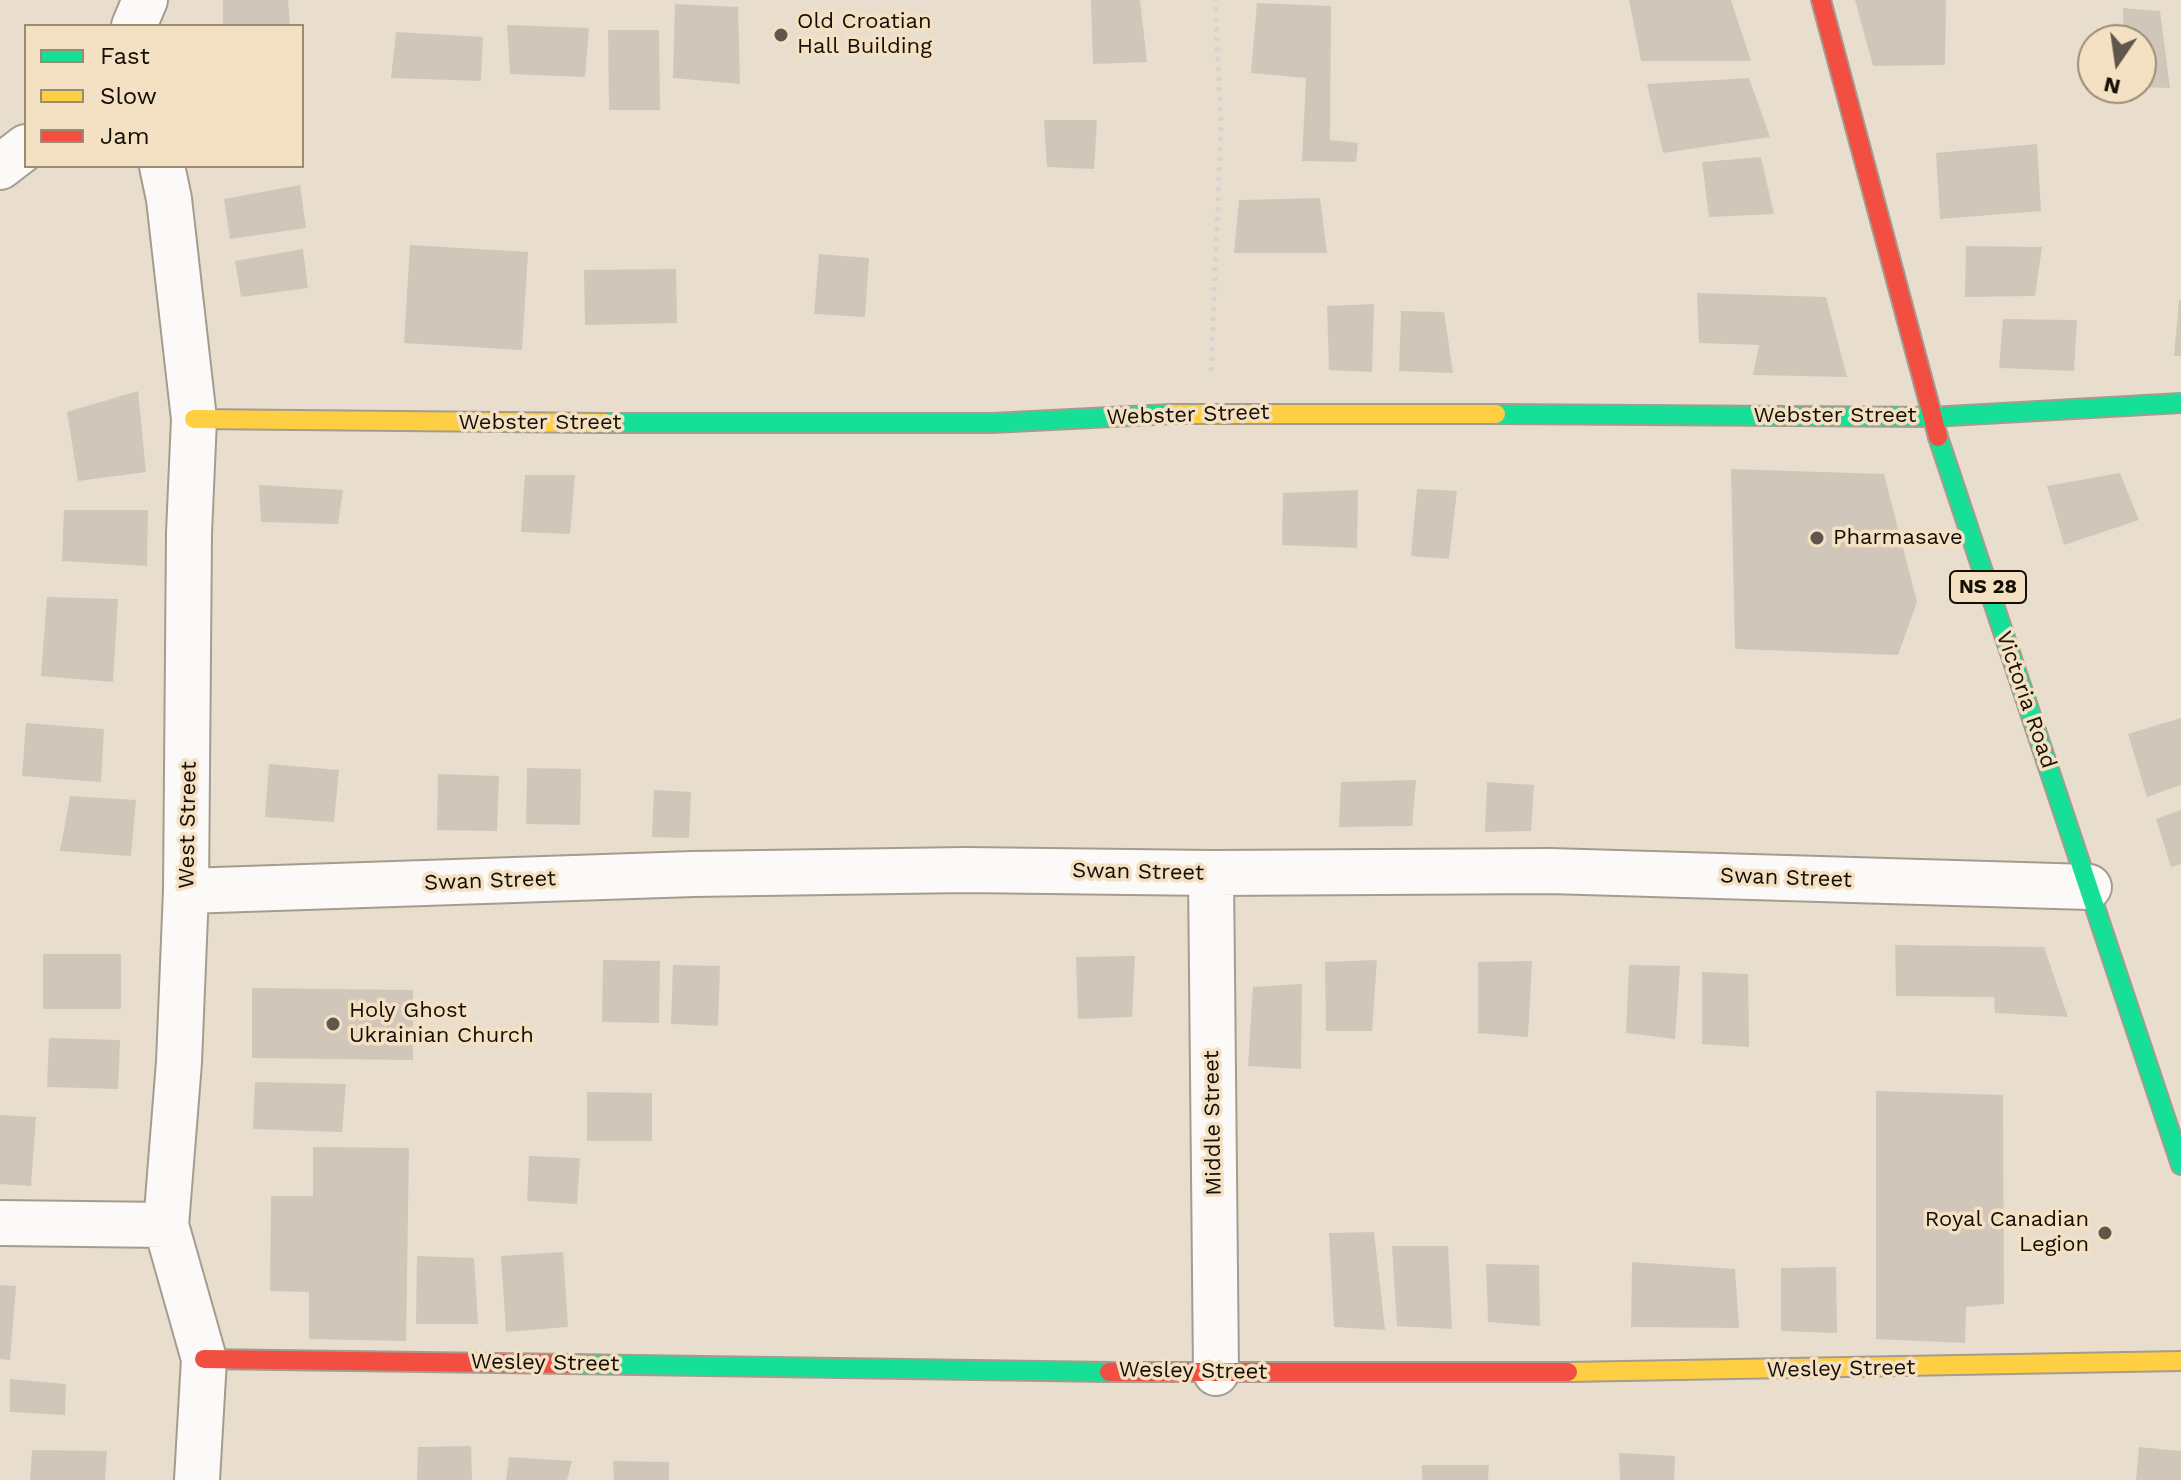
<!DOCTYPE html>
<style>
body{margin:0}
#map{position:relative;width:2181px;height:1480px;overflow:hidden;background:#e9decd;font-family:"Work Sans",sans-serif}
canvas{display:block}
.legend{position:absolute;left:24px;top:24px;width:280px;height:144px;box-sizing:border-box;background:#f4e0c2;border:2px solid #9b8c76;margin:0;padding:10px 14px;list-style:none;font-size:24px;color:#150e05}
.legend li{display:flex;align-items:center;gap:16px;height:40px}
.legend b{width:40px;border:2px solid #9b8c76}
.north{position:absolute;left:2077px;top:24px;width:80px;height:80px;box-sizing:border-box;background:#f4e0c2;border:2px solid #9b8c76;border-radius:50%;rotate:193deg;font-size:22px;font-weight:700;line-height:32px;text-align:center;color:#150e05}
.north::after{content:'';display:block;margin:auto;width:28px;height:36px;background:#5f574b;clip-path:polygon(50% 0,100% 100%,50% 72%,0 100%)}
</style>
<div id="map">
<canvas width="2181" height="1480"></canvas>
<ul class="legend">
<li><b style="height:10px;background:#16e098"></b>Fast</li>
<li><b style="height:10px;background:#ffcf43"></b>Slow</li>
<li><b style="height:10px;background:#f24e42"></b>Jam</li>
</ul>
<div class="north">N</div>
</div>
<script>
const c = document.querySelector('canvas').getContext('2d');
c.lineJoin = 'round';
function paint(path, color) { c.fillStyle = color; c.fill(path, 'evenodd'); }
function trace(path, color, width, dash) { c.strokeStyle = color; c.lineWidth = width; c.lineCap = dash ? 'butt' : 'round'; c.setLineDash(dash || []); c.stroke(path); }
function drawText(font, color, halo, rows, align = 'center') {
  c.font = font + ' "Work Sans",sans-serif'; c.lineWidth = 7; c.setLineDash([]); c.textBaseline = 'middle'; c.strokeStyle = halo; c.fillStyle = color; for (const [text, x, y, turn = 0] of rows) {
    c.save(); c.translate(x, y); c.rotate((+turn || 0) * Math.PI / 180); c.textAlign = isNaN(turn) ? turn : align; if (halo) c.strokeText(text, 0, 0); c.fillText(text, 0, 0); c.restore();
  }
}
const building = new Path2D(`
 M223,0h65l2,26h-67z
 M1091,0h49l7,62 -54,2z
 M1629,0h102l20,61h-110z
 M1855,0h91l-1,65 -72,1z
 M1257,3l74,3 -1,134 28,3 -2,19 -54,-1 4,-83 -55,-5z
 M675,4l63,3 2,77 -67,-6z
 M2123,8l37,3 10,77 -29,-1v-47h-17z
 M507,25l82,3 -4,49 -75,-3z
 M608,30h51l1,80h-51z
 M396,32l87,5 -2,44 -90,-3z
 M1749,78l21,59 -107,16 -16,-69z
 M1044,120h53l-3,49 -47,-2z
 M2037,144l4,67 -101,8 -4,-66z
 M1761,157l13,57 -65,3 -7,-55z
 M300,185l6,43 -76,11 -6,-40z
 M1320,198l7,55h-93l5,-53z
 M410,245l118,7 -6,98 -118,-7z
 M1966,246l76,1 -7,49 -70,1z
 M303,249l5,39 -67,9 -6,-36z
 M819,254l50,4 -4,59 -51,-3z
 M676,269l1,54 -92,2 -1,-55z
 M1697,293l129,4 21,80 -94,-2 6,-30 -60,-2z
 M2179,300h2v56h-7z
 M1374,304l-2,68 -43,-2 -2,-64z
 M1401,311l43,1 9,61 -54,-2z
 M2003,319l74,1 -3,51 -75,-3z
 M138,391l8,81 -68,9 -11,-69z
 M1731,469l153,5 33,128 -19,53 -163,-6z
 M2120,473l19,47 -75,25 -17,-59z
 M525,475h50l-5,59 -49,-2z
 M259,485l84,5 -5,34 -77,-2z
 M1417,489l40,2 -8,68 -38,-3z
 M1358,490l-1,58 -75,-3 1,-52z
 M64,510h84l-1,56 -85,-5z
 M47,597l71,2 -5,83 -72,-6z
 M2181,718v67l-34,12 -19,-63z
 M26,723l78,6 -3,53 -79,-6z
 M269,764l70,6 -5,52 -69,-5z
 M527,768l54,1 -1,56 -54,-1z
 M438,774l61,2 -2,55 -60,-1z
 M1416,780l-4,46 -73,1 2,-45z
 M1487,782l47,3 -3,46 -46,1z
 M654,790l37,2 -2,46 -37,-1z
 M70,796l66,4 -5,56 -71,-5z
 M2181,810v54l-10,3 -15,-48z
 M1895,945l149,2 24,70 -73,-4 -1,-16 -98,-1z
 M43,954h78v55h-78z
 M1135,956l-3,61 -54,2 -2,-62z
 M603,960l57,1 -1,62 -57,-1z
 M1377,960l-5,71h-46l-1,-69z
 M1532,961l-4,76 -50,-4v-71z
 M673,965l47,1 -2,60 -47,-2z
 M1629,965l51,1 -5,73 -49,-6z
 M1702,972l46,2 1,73 -47,-3z
 M1302,984l-1,85 -53,-3 5,-79z
 M252,988l161,2v70l-161,-2z
 M49,1038l71,2 -2,49 -71,-2z
 M255,1082l91,2 -4,48 -89,-3z
 M1876,1091l127,4 1,209 -38,3 -1,36 -89,-4z
 M587,1092l65,1v48h-65z
 M0,1115l36,2 -5,69 -31,-2z
 M313,1147l96,1 -3,193 -97,-2v-47l-39,-1 1,-95h42z
 M529,1156l51,2 -3,46 -50,-3z
 M1374,1232l11,98 -51,-3 -5,-94z
 M1392,1246h56l4,83 -55,-3z
 M563,1252l5,75 -62,5 -5,-76z
 M417,1256l57,2 4,66h-62z
 M1632,1262l103,7 4,59 -108,-1z
 M1486,1264l53,1 1,61 -52,-4z
 M1836,1267l1,66 -56,-2v-63z
 M0,1285l16,1 -6,74 -10,-1z
 M10,1379l56,5 -1,31 -55,-3z
 M471,1446l1,34h-55l1,-33z
 M2139,1447l42,4v29h-45z
 M32,1450l75,1 -2,29h-75z
 M1619,1453l56,3 -1,24h-54z
 M509,1457l63,4 -5,19h-61z
 M613,1461l56,1v18h-55z
 M1422,1465h67l-1,15h-66z`);
const path = new Path2D(`
 M1211,371l10,-245 -6,-126`);
const street = new Path2D(`
 M134,26l11,-26
 M162,166l7,33 25,220 -5,114 -3,358 -7,171 -13,163 38,134 -7,121
 M0,167l26,-20
 M1211,873l5,500
 M186,891l507,-17 273,-4 245,3 339,-2 539,16
 M0,1223l166,2`);
const fast = new Path2D(`
 M1496,414l435,3 250,-14
 M604,423h388l179,-9
 M1938,437l243,728
 M569,1364l540,8`);
const slow = new Path2D(`
 M1171,414h325
 M194,419l410,4
 M1568,1372l613,-11`);
const jam = new Path2D(`
 M1821,0l117,437
 M204,1359l365,5
 M1109,1372h459`);
const markers = [
 [781,35,8,"#5f574b"],
 [1817,538,8,"#5f574b"],
 [333,1024,8,"#5f574b"],
 [2105,1233,8,"#5f574b"]
];
const shields = [
 [1988,587,76]
];
const shieldNames = [
 ["NS 28",1988,587]
];
const poiNames = [
 ["Old Croatian",797,22],
 ["Hall Building",797,47],
 ["Pharmasave",1833,538],
 ["Holy Ghost",349,1011],
 ["Ukrainian Church",349,1036],
 ["Royal Canadian",2089,1220,"right"],
 ["Legion",2089,1245,"right"]
];
const streetNames = [
 ["Webster Street",1188,415,-2],
 ["Webster Street",1835,416],
 ["Webster Street",540,423],
 ["Victoria Road",2026,700,71],
 ["West Street",188,825,-89],
 ["Swan Street",1138,872,1],
 ["Swan Street",1786,878,2],
 ["Swan Street",490,881,-2],
 ["Middle Street",1213,1123,-91],
 ["Wesley Street",545,1363,1],
 ["Wesley Street",1841,1369,-1],
 ["Wesley Street",1193,1371,1]
];
paint(building, '#d0c7ba');
trace(street, '#a49c8f', 48);
trace(fast, '#a49c8f', 22);
trace(slow, '#a49c8f', 22);
trace(jam, '#a49c8f', 22);
trace(path, '#d7d4cf', 5, [4, 6]);
trace(street, '#fcfaf8', 44);
trace(fast, '#16e098', 18);
trace(slow, '#ffcf43', 18);
trace(jam, '#f24e42', 18);
for (const [x, y, r, color] of markers) { const dot = new Path2D(); dot.arc(x, y, r, 0, 2 * Math.PI); c.fillStyle = color; c.fill(dot); trace(dot, '#f4e0c2', 3); }
for (const [x, y, w] of shields) { const box = new Path2D(); box.roundRect(x - w / 2, y - 16, w, 32, 6); c.fillStyle = '#f4e0c2'; c.fill(box); trace(box, '#150e05', 2); }
drawText('bold 20px', '#150e05', null, shieldNames);
drawText('22px', '#150e05', '#f4e0c2', poiNames, 'left');
drawText('22px', '#150e05', '#f4e0c2', streetNames);
</script>
